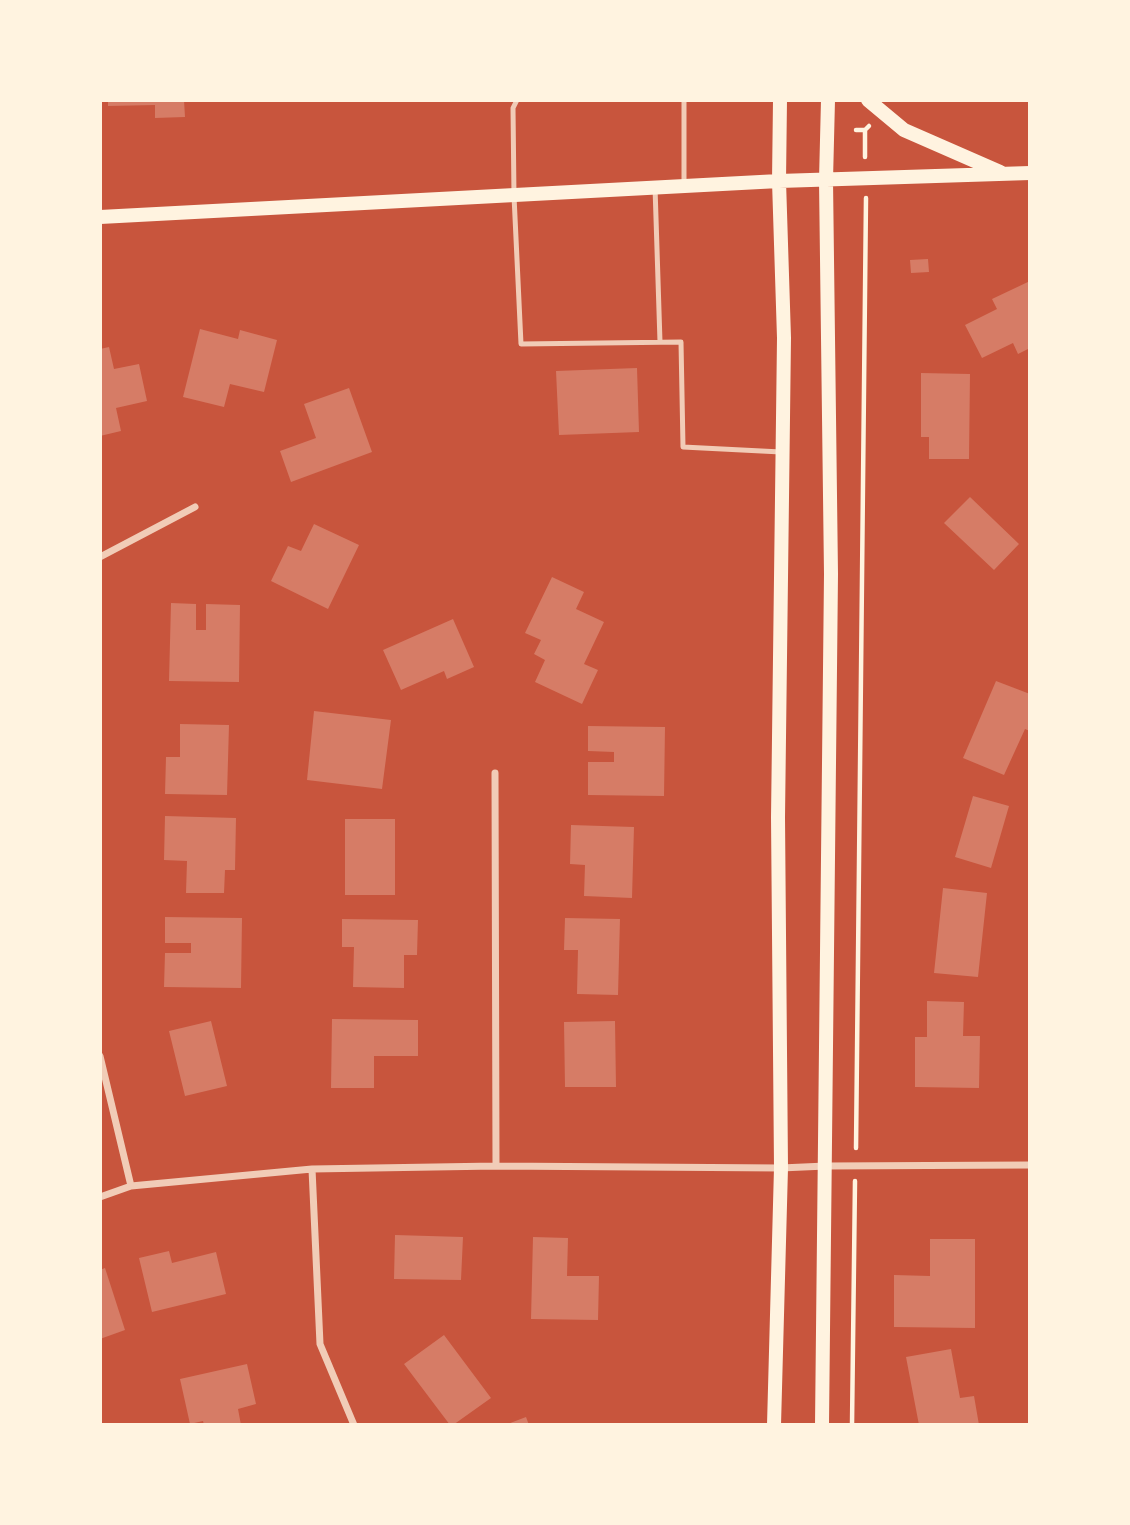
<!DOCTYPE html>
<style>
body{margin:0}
#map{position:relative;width:1130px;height:1525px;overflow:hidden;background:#c8553d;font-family:Inter,sans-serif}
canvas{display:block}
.frame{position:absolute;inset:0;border:102px solid #fff3e0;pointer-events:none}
</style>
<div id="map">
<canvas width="1130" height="1525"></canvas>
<div class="frame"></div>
</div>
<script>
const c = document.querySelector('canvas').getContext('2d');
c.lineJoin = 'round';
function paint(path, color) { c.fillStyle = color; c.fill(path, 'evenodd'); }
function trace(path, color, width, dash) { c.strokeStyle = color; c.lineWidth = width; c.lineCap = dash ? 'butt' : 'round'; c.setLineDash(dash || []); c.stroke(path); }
const building = new Path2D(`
 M108,100h76l1,17 -30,1v-13l-47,1z
 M928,259l1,13 -18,1 -1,-13z
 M1030,281v67l-12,6 -5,-11 -31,15 -17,-33 32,-16 -5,-10z
 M200,329l38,10 2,-9 37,10 -13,52 -34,-8 -6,23 -41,-10z
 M109,347l5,22 25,-5 8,37 -31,7 5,23 -21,5v-87z
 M637,368l2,64 -80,3 -3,-64z
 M921,373l49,1 -1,85h-40v-22h-8z
 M349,388l23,64 -81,30 -11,-31 36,-13 -12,-34z
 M970,497l49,47 -25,26 -50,-47z
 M314,524l45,21 -31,64 -57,-28 17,-35 13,5z
 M552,577l32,15 -8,17 28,13 -20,42 14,6 -16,34 -47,-22 10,-22 -11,-6 7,-14 -16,-7z
 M171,603l25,1v26h10v-26l34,1 -1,77 -70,-1z
 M453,619l21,48 -27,12 -3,-8 -43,19 -18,-40z
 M996,681l34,13v37l-5,-2 -21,46 -41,-17z
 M314,711l77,9 -9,69 -75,-9z
 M180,724l49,1 -2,70 -62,-1 1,-37h14z
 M588,726l77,1 -1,69 -76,-1v-33h26v-10l-26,-1z
 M973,796l36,10 -18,62 -36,-11z
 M165,816l71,2 -1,52h-10l-1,23h-38l1,-32 -23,-1z
 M345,819h50v76h-50z
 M571,825l63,2 -2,71 -48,-2 1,-31 -15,-1z
 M943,888l44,5 -9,84 -44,-4z
 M165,917l77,1 -1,70 -77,-1 1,-34h26v-10h-26z
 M565,918l55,1 -2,76 -41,-1 1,-44h-14z
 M342,919l76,1 -1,35h-13v33l-51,-1 1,-40h-12z
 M927,1001l37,1 -1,34h17l-1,52 -64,-1v-50h12z
 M332,1019l86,1v36h-44v32h-43z
 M211,1021l16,65 -42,10 -16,-65z
 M615,1021l1,66h-51l-1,-65z
 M395,1235l68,2 -2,43 -67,-1z
 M533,1237l35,1 -1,38h32l-1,44 -67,-1z
 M930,1239h45v89l-81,-1v-52l36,1z
 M169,1251l3,12 44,-11 10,42 -74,18 -13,-54z
 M105,1268l20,62 -25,9v-69z
 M444,1335l47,63 -38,27h-3l-46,-61z
 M951,1349l9,49 14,-2 5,29h-60l-13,-68z
 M247,1364l9,40 -18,5 3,16h-37l-1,-4 -13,3 -10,-45z
 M526,1417l3,8h-24z`);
const path = new Path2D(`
 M856,130h9
 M865,157v-27l4,-4
 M856,1148l10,-950
 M852,1425l3,-244`);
const service = new Path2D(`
 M517,100l-4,8 1,88 7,148 160,-2 2,105 98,5
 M684,100v84
 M655,187l5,155`);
const minor = new Path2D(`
 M100,557l95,-50
 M495,773l1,393
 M100,1056l31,130
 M312,1169l8,175 34,81
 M100,1197l31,-11 181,-17 184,-3 285,2 45,-2 204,-1`);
const secondary = new Path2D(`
 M868,100l36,30 96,42
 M100,217l679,-36 251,-8
 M774,1425l7,-257 -3,-351 6,-479 -5,-157 1,-81
 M822,1425l9,-851 -5,-394 2,-80`);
paint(building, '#d67c66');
trace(path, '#fff3e0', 4.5);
trace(service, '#f1ccb7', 5);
trace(minor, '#f1ccb7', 7);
trace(secondary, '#fff3e0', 14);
</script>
